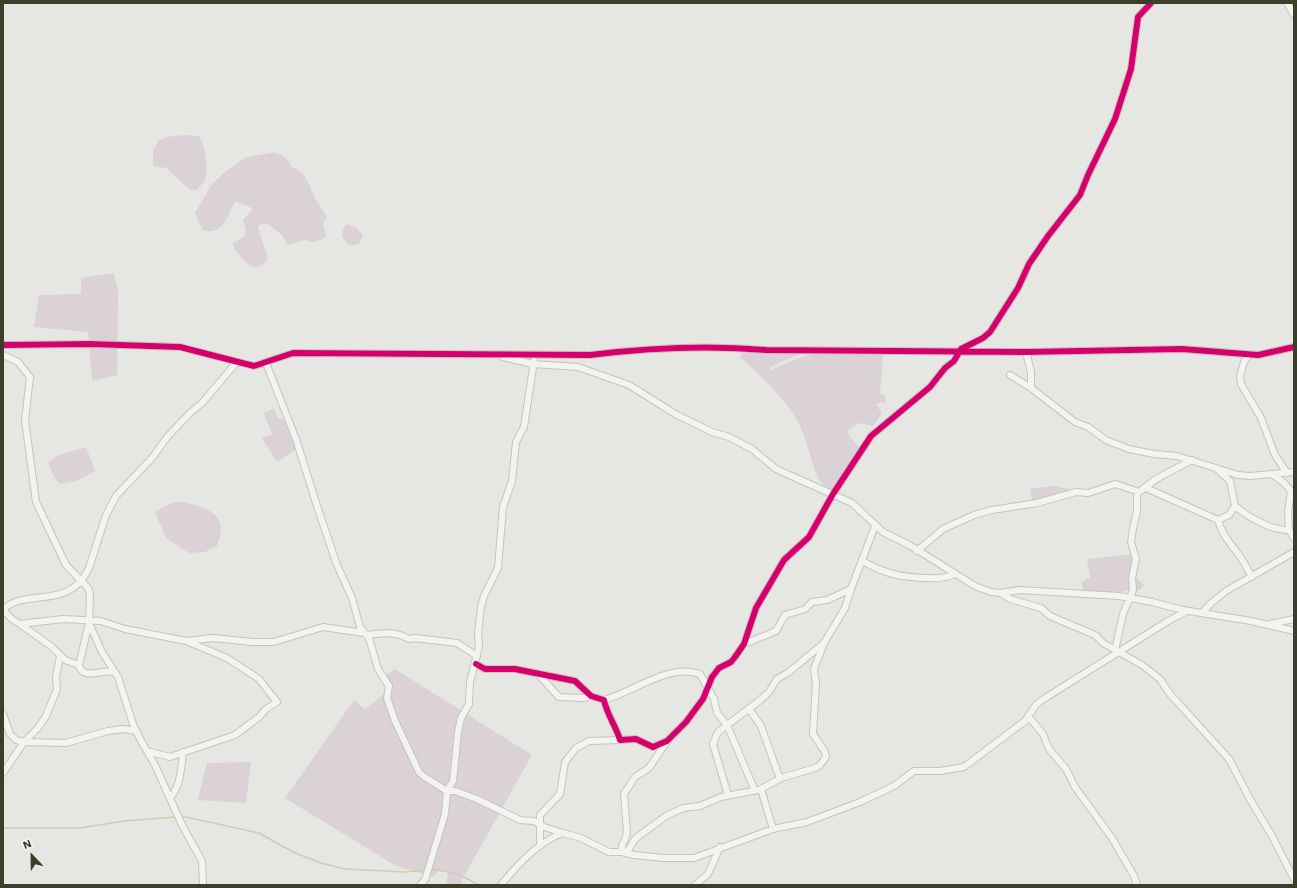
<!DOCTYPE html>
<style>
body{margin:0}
#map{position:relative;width:1297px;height:888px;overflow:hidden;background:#e6e6e2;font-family:"Work Sans",sans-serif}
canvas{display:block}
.frame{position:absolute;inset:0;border:4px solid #3d3e2a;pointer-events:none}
.north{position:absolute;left:12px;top:836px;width:40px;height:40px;-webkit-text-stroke:3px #f5f5ef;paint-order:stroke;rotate:338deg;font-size:11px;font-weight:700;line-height:16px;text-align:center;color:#3d3e2a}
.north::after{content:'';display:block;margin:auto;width:14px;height:18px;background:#3d3e2a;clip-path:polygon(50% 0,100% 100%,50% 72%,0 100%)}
</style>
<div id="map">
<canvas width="1297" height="888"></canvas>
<div class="frame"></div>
<div class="north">N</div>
</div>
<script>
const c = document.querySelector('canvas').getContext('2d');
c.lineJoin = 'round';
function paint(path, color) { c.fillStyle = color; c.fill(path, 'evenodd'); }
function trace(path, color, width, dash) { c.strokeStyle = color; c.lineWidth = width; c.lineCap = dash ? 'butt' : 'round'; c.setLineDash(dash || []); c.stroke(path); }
const green = new Path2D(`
 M185,135c3,1 9,0 13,1 7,4 11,36 7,43 -1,4 -5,7 -8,11h-7l-24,-22 -13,-2v-14l5,-11 8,-4z
 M272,153c10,1 16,4 19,14 15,3 18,19 24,31 3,6 8,12 12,19l-4,6 3,14 -11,5 -10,-2 -18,5 -4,-9 -17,-13 -7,2 -1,3 10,30c-8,14 -18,10 -27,-1 -3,-5 -8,-8 -8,-14l11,-6 2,-6 -3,-11 9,-10 -2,-3 -15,-6c-7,14 -13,36 -32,29l-8,-17 17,-29 13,-12 21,-15z
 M347,224l10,4 6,8 -4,8 -10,2 -7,-9 1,-8z
 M114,273l4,19 -1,83 -25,6 -4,-49 -54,-5 5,-32 42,-1v-16z
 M742,353l57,1 -29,13 1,3 27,-12 16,-4 69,1 -3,38 5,3 1,6 -7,1 -3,2 6,8 -9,13 -13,-3 -12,7 1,6 9,9 1,9 -28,40c-21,-19 -20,-48 -33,-72 -14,-25 -37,-46 -58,-65z
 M274,409l4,9 10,2 10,28 -21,14 -15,-24 10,-4 -8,-21z
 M86,447l9,24 -19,10 -15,3 -4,-3 -5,-9 -4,-10 11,-7z
 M1052,486l17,3 1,5 -37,10 -3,-15z
 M182,502c15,3 41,9 39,29 0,5 -3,10 -4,15l-12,6 -16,1 -23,-15 -11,-26 17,-9z
 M1133,554l1,5 -3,20 5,-1 8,7 -4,5 -16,1 -6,3 -33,1 -4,-13 9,-4 -3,-19z
 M395,669l137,86 -70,125 -1,5h-15l2,-12 -9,-3 -5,7 -38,-11 -111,-68 69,-98 11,9 28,-22 -8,-11z
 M251,762l-5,41 -48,-3 9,-37z`);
const stream = new Path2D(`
 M181,816l78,17 34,19 28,11 24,6 60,3 21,-2
 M3,828h77l44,-7 51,-4
 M430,870c16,-1 35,6 48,15`);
const minor = new Path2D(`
 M1287,3l7,12
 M3,345l87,-1 90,3 74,19 39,-13 297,2c57,-7 118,-10 176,-5l260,2 156,-3 76,6 36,-8
 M1026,352l5,20v16
 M3,355l15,7 12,15 -5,43 11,82 30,63 22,23 2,6 -1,29 13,29 16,25 15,47 7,15 15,26 27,60 20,36 1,24
 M1249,355l-5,7 -4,14 1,8 20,34 14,37 12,18
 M503,357l30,7 45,3 51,18 48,30 35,17 17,5 23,12 24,20 76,34 31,29 28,14 64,40 16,6 10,1 19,-3 99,6 33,6 31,8 68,11 43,10
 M266,363l30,76 21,67 20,59 15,33 8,29 9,11 9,31 11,17 -2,12 8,23 24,51 4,4 24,15h8l22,8 43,21 14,1 10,6 19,6
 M1010,375l21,13 44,34 13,5 18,13 23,9 25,5 23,2 61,19 12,1 44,-4
 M1216,468l14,13 5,25 -6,9 -11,5c4,15 13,24 21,35 5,7 9,15 13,22
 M1272,474l12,9 9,10
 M1146,488l72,32
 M1235,506c13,11 37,25 54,24l5,8
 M1289,530l-1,-18 3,-21
 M917,551l26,-22 31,-14 18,-5 45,-7 39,-11 12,1 27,-9 24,8 17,-13 36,-19
 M862,561c7,3 14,8 22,10 13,6 58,11 70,3
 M1001,593l9,6 31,9 9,8 45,19 8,8 39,22 18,14 10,15 59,65 22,42 21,35 22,43
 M3,610l10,10 7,4 43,-5 38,2 24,8 61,12 27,-3 40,4h21l49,-15 41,6
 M3,610c21,-23 66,2 86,-42l17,-53 10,-19 36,-38 16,-22 22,-23 12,-10 34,-40
 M1202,613l9,-10 15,-12 68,-39
 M89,623l-10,42c3,16 24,4 35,7
 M20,624l32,23 13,13 14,5
 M1270,624l24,-5
 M367,635c15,-2 28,-4 42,4l6,-1 42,5 20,13
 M744,644l32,-13 9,-16 20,-6 7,-7 15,-2 24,-11
 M1115,650l8,-36 10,-24 -1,-12 4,-19 -5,-17 2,-14 4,-16v-20
 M476,664l9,5h30l60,12 16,15 13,4c3,15 12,26 16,40l16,-1 17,8 14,-6 19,-19 17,-23 9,-22 7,-9 12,-6 4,-5 9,-13 12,-36 28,-48 25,-23 24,-43 38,-58 59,-49 15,-19 9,-7 7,-12 22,-11 7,-6 28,-44 11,-24 19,-28 32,-41 8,-20 27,-56 16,-50 7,-52 13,-14
 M539,675l20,22 25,1 7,-2
 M604,700c30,-8 64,-37 96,-26l14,25 3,14 10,12 28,66
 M749,709l12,17 19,53
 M3,714l7,20 6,6 8,2 42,1 42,-12 15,-2 14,2
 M1028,716l15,18 6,15 17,20 9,18 37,51 22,38 3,9
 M147,751l23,6 65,-22 24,-18 7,-8 11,-7 -18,-23 -32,-21 -41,-17
 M3,773l21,-31 14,-14 8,-12 11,-27 -1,-12 4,-21
 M728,795l-15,-51 5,-12 41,-31 10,-9 8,-13 12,-7 35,-29
 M170,798c11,-12 11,-30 13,-46
 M773,829l-12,-40 20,-11 34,-10 4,-2 7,-9 -1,-5 -12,-18 3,-50 -2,-15 10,-26 21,-35 6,-19 24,-63
 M540,846v-31l20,-21 5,-32 11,-14 13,-7 31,-1
 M622,852v-7l3,-5 2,-8 -3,-38 11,-17 14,-9 18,-27
 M626,853l10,-15 30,-22 17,-8 17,-2 21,-9 37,-7
 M420,885l5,-5 20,-66 2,-23 6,-10 5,-49 3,-14 8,-14 1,-22 9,-36 -1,-12 3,-27 3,-11 14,-28 5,-61 9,-26 4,-39 8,-15 10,-66
 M501,885c16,-20 38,-44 62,-52l18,5 28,14h13l12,3 29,3h31l79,-29 34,-7 53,-20 34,-16 20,-15h26l24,-4 61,-46 11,-16 6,-5 126,-79 19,-10
 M695,885l13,-11 12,-27`);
const cycleway = new Path2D(`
 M3,345l87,-1 90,3 74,19 39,-13 297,2c57,-7 118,-10 176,-5l260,2 156,-3 76,6 36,-8
 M476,664l9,5h30l60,12 16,15 13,4c3,15 12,26 16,40l16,-1 17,8 14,-6 19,-19 17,-23 9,-22 7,-9 12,-6 4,-5 9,-13 12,-36 28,-48 25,-23 24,-43 38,-58 59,-49 15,-19 9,-7 7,-12 22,-11 7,-6 28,-44 11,-24 19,-28 32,-41 8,-20 27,-56 16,-50 7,-52 13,-14`);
paint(green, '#dad2d7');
trace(stream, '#cfcdb2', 1.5);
trace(minor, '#c4c4c0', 8);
trace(minor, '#f3f3f0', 6);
trace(cycleway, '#d6006c', 6);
</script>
